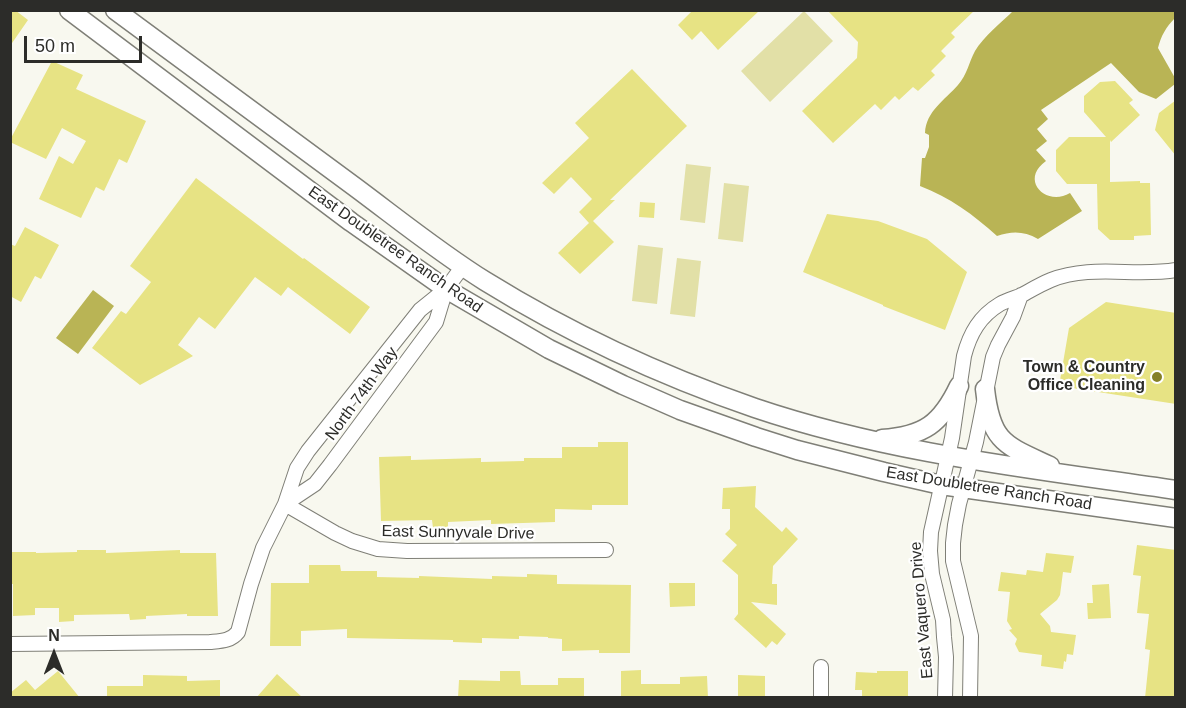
<!DOCTYPE html>
<style>
body{margin:0}
#map{position:relative;width:1186px;height:708px;overflow:hidden;background:#f8f8ef;font-family:Arial,sans-serif}
canvas{display:block}
.frame{position:absolute;inset:0;border:12px solid #2c2c29;pointer-events:none}
.north{position:absolute;left:24px;top:624px;width:60px;height:60px;-webkit-text-stroke:4px #fff;paint-order:stroke;rotate:0deg;font-size:16px;font-weight:700;line-height:24px;text-align:center;color:#2c2c29}
.north::after{content:'';display:block;margin:auto;width:21px;height:27px;background:#2c2c29;clip-path:polygon(50% 0,100% 100%,50% 72%,0 100%)}
.scale{position:absolute;left:24px;top:36px;width:118px;height:27px;box-sizing:border-box;border:3px solid #2c2c29;border-top:0;padding-left:8px;font-size:18px;line-height:21px;white-space:nowrap;color:#2c2c29;-webkit-text-stroke:4px #fff;paint-order:stroke}
</style>
<div id="map">
<canvas width="1186" height="708"></canvas>
<div class="frame"></div>
<div class="north">N</div>
<div class="scale">50 m</div>
</div>
<script>
const c = document.querySelector('canvas').getContext('2d');
c.lineJoin = 'round';
function paint(path, color) { c.fillStyle = color; c.fill(path, 'evenodd'); }
function trace(path, color, width, dash) { c.strokeStyle = color; c.lineWidth = width; c.lineCap = dash ? 'butt' : 'round'; c.setLineDash(dash || []); c.stroke(path); }
function drawText(font, color, halo, rows, align = 'center') {
  c.font = font + ' Arial,sans-serif'; c.lineWidth = 4.5; c.setLineDash([]); c.textBaseline = 'middle'; c.strokeStyle = halo; c.fillStyle = color; for (const [text, x, y, turn = 0] of rows) {
    c.save(); c.translate(x, y); c.rotate((+turn || 0) * Math.PI / 180); c.textAlign = isNaN(turn) ? turn : align; if (halo) c.strokeText(text, 0, 0); c.fillText(text, 0, 0); c.restore();
  }
}
const green = new Path2D(`
 M804,11l29,30 -63,61 -29,-31z
 M686,164l25,3 -6,56 -25,-3z
 M724,183l25,3 -6,56 -25,-3z
 M638,245l25,3 -6,56 -25,-3z
 M677,258l24,3 -6,56 -25,-3z`);
const water = new Path2D(`
 M1014,10l161,1v7c-9,9 -14,18 -17,30l17,30v6l-19,15 -17,-7 -28,-29 -70,47 7,9 -11,10 10,12 -11,9 10,11c-27,19 0,46 24,32l12,18 -44,28c-14,-8 -26,-8 -41,-3 -23,-21 -48,-39 -77,-50l2,-28h3l4,-11v-12l-4,-2c1,-22 20,-33 33,-48 9,-10 11,-23 17,-34 8,-14 27,-29 39,-41z
 M93,290l21,16 -36,48 -22,-16z`);
const building = new Path2D(`
 M10,10h5l13,10 -18,26z
 M693,10h67l-42,40 -17,-19 -9,9 -14,-15z
 M827,10l79,2 69,-2 -24,23 4,4 -14,14 5,5 -15,15 4,4 -17,16 -5,-4 -14,13 -4,-4 -14,14 -6,-6 -42,39 -31,-32 55,-53 1,-16z
 M52,61l31,14 -7,14 70,32 -19,42 -8,-4 -15,32 -8,-4 -15,31 -42,-19 20,-43 14,8 13,-23 -24,-13 -16,31 -36,-17v-2z
 M632,69l55,57 -77,74h5l-22,21 21,21 -34,32 -22,-21 31,-30 -10,-11 13,-13 -21,-22 -17,17 -12,-11 47,-45 -14,-15z
 M1115,81l18,19 -4,3 11,12 -29,27 -1,-2v42l30,-1v2h10l1,52 -17,1v4h-24l-12,-11 -1,-45h-30l-11,-13v-21l13,-13h37l-22,-25v-16l16,-14z
 M1176,100v56l-21,-26 4,-17z
 M196,178l107,81 1,-1 66,49 -20,27 -62,-47 -7,9 -26,-19 -40,52 -16,-12 -21,28 15,11 -53,29 -48,-37 29,-37 5,3 25,-32 -21,-16z
 M640,202l15,1 -1,15 -15,-1z
 M827,214l51,7 49,18 40,33 -22,58 -62,-24v-1l-80,-33z
 M25,227l34,18 -18,34 -6,-3 -14,26 -11,-6v-52l5,2z
 M1106,302l70,11v91l-117,-18 10,-58z
 M598,442h30v63h-36v5l-37,-1v13l-64,2v-4l-43,2v6h-15l-1,-8 -51,1 -2,-64 32,-1v4l70,-2v4l43,-1v-3h38v-11h36z
 M756,486l-1,21 27,25 4,-5 12,12 -25,27 -1,18h5v21l-26,-3 35,32 -9,11 -5,-4 -6,7 -32,-29 4,-5v-39l-16,-14 15,-16 -12,-11 5,-5v-20h-8l1,-21z
 M1137,545l39,5v148h-31l5,-48 -5,-1 4,-35 -12,-1 4,-37 -8,-1z
 M77,550h29v3l74,-3v3h36l2,63h-31v-2l-41,2v3l-16,1 -1,-6 -55,1v6l-15,1v-14h-24v7l-22,1v-32h-3v-32h26v1l41,-1z
 M1046,553l28,3 -3,17 -8,-1 -3,23 -3,5 -17,14 10,12 1,6 25,3 -3,20 -6,-1 -1,8 -2,-1 -1,8 -22,-3 1,-11 -23,-3 -4,-8 2,-5 -8,-9 3,-1 -5,-8 3,-29 -12,-1 3,-19 25,3 1,-5 16,2z
 M309,565h31l1,6h36v6l42,1v-2l73,3v-3l35,1v-3l30,1v9l74,1 -1,68h-31v-3l-37,1v-12l-14,-1v-1l-29,-1v3l-37,-1v5l-29,-1v-2l-106,-2v-9l-46,2v15h-31l1,-63h38z
 M669,583h26v23l-25,1z
 M1109,584l2,34 -23,1 -1,-16h6l-1,-18z
 M641,670v14h39v-7l27,-1 1,22h-87v-27z
 M58,671l22,27h-70v-5l16,-13 9,10z
 M500,671h20l1,14h37v-7h26v20h-126l1,-18 41,1z
 M877,671h31v27h-46v-8h-7l1,-18 21,1z
 M277,674l26,24h-47z
 M143,675l44,1v5l33,-1v18h-113v-12h36z
 M738,675l27,1v22h-27z`);
const minor = new Path2D(`
 M285,504l50,29 17,8 26,8 29,2 199,-1
 M285,504l30,-20 15,-19 106,-143 10,-33
 M10,644l200,-2c11,-1 21,-1 28,-10l13,-48 12,-36 22,-44 12,-36 11,-17 112,-141 26,-21 17,-23
 M821,667v31
 M945,698l1,-41 -2,-20 -1,-17 -11,-46 -2,-23 1,-19 21,-94 12,-82c6,-23 16,-40 36,-52 7,-4 15,-6 22,-9 9,-5 19,-11 29,-15 40,-16 84,-3 125,-10
 M970,698l1,-62 -18,-75v-18l2,-18 4,-21 17,-62 17,-85 5,-12 15,-28 8,-22`);
const secondary = new Path2D(`
 M69,10l282,212 95,67 103,60 74,36 57,25 76,27 41,13 87,22 57,13 235,33
 M115,10c80,59 160,118 240,177 43,32 85,66 130,94 84,52 177,95 270,127 136,46 279,61 421,82
 M985,389c6,54 20,56 65,77
 M882,439c42,-3 59,-15 77,-53`);
const markers = [
 [1157,377,6,"#858027"]
];
const streetNames = [
 ["East Doubletree Ranch Road",395,250,35],
 ["North 74th Way",362,394,-54],
 ["East Doubletree Ranch Road",989,489,9],
 ["East Sunnyvale Drive",458,533,1],
 ["East Vaquero Drive",922,610,-95]
];
const poiNames = [
 ["Town & Country",1145,368],
 ["Office Cleaning",1145,386]
];
paint(green, '#e2e0a7');
paint(water, '#b9b455');
paint(building, '#e7e384');
trace(minor, '#7f7f77', 16);
trace(secondary, '#7f7f77', 21);
trace(minor, '#fff', 14);
trace(secondary, '#fff', 18);
for (const [x, y, r, color] of markers) { const dot = new Path2D(); dot.arc(x, y, r, 0, 2 * Math.PI); c.fillStyle = color; c.fill(dot); trace(dot, '#fff', 2); }
drawText('16px', '#2c2c29', '#fff', streetNames);
drawText('bold 16px', '#2c2c29', '#fff', poiNames, 'right');
</script>
